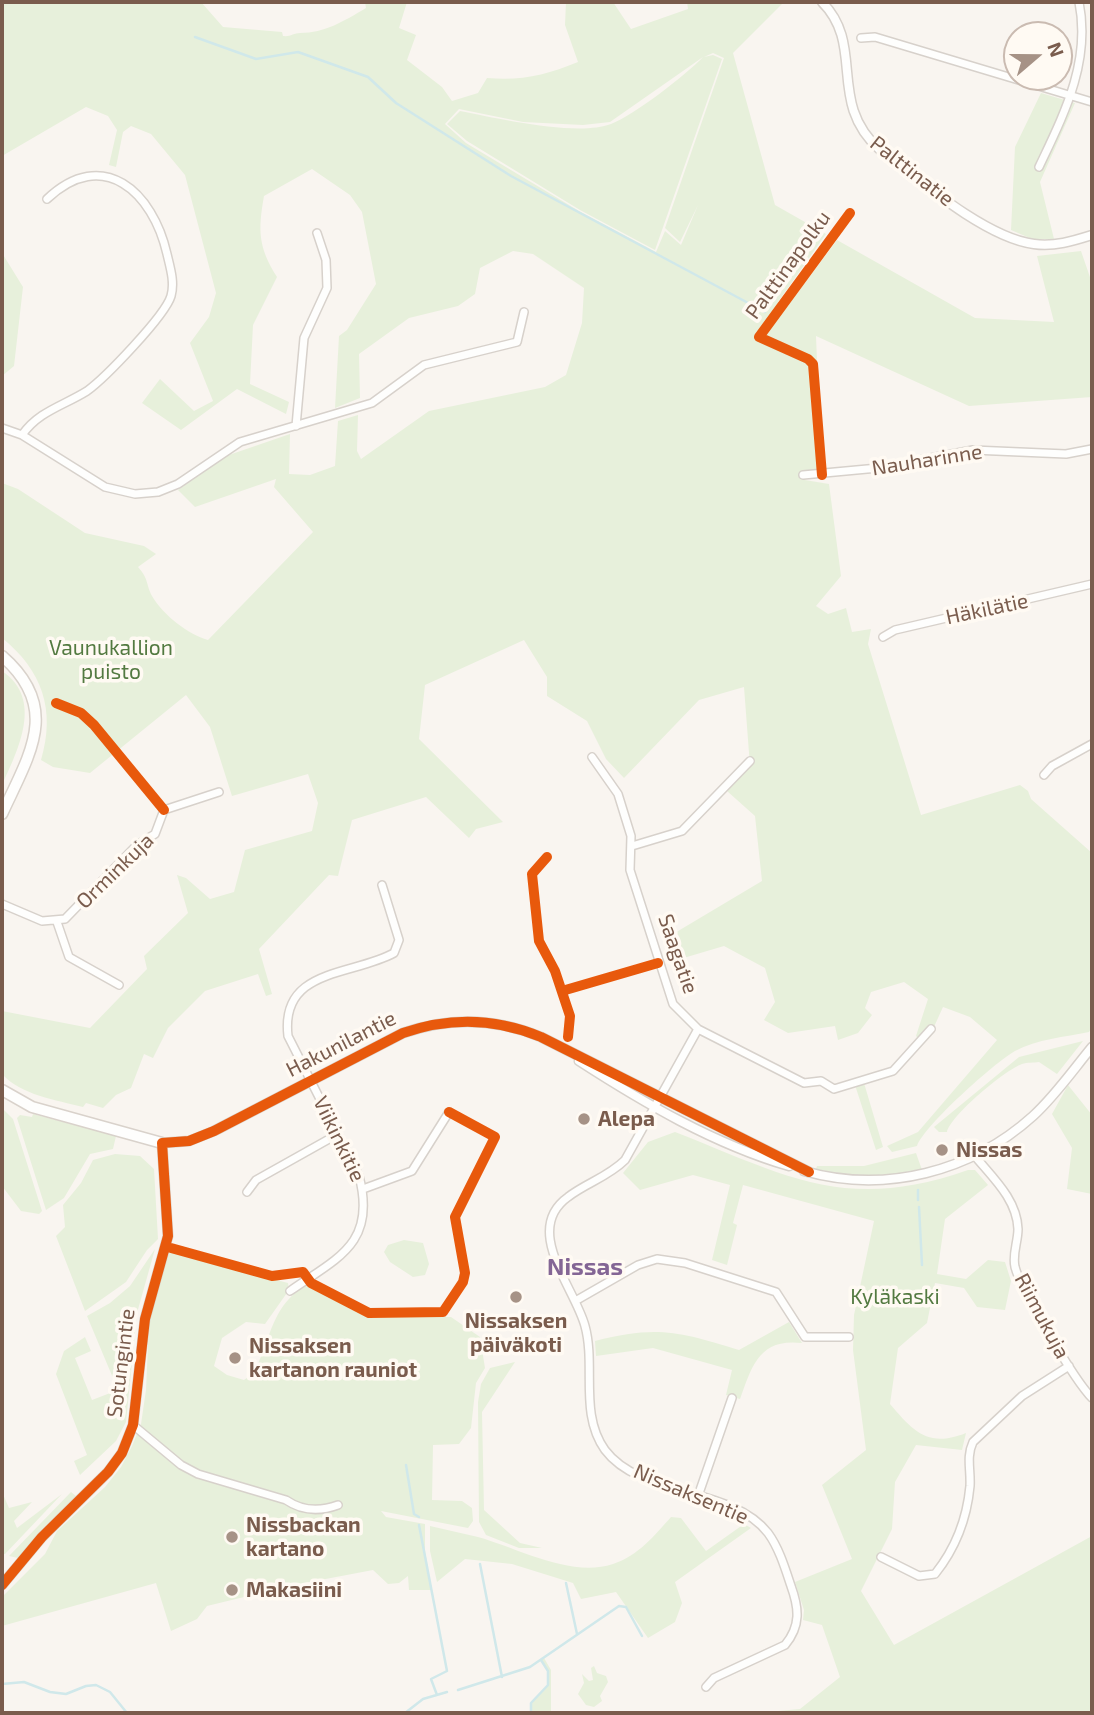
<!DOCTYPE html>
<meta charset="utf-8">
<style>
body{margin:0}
#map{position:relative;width:1094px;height:1715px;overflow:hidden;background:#f9f5f0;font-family:"Exo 2",sans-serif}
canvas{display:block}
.frame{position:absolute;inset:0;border:4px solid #7a5c4d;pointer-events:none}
.north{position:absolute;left:1003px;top:21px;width:70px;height:70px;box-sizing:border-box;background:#fffaf3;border:2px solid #cabbb1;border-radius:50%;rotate:70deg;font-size:19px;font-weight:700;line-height:28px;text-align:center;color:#7a5c4d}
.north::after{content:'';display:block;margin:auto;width:24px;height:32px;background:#a69286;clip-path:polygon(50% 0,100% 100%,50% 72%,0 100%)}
</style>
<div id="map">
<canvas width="1094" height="1715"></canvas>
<div class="frame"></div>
<div class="north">N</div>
</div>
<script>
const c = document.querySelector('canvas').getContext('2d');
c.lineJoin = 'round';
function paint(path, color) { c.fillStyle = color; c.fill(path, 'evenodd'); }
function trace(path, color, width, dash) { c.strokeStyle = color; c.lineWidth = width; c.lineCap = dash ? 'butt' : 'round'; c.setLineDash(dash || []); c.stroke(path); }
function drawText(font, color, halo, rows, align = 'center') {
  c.font = font + ' "Exo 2",sans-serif'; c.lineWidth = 7; c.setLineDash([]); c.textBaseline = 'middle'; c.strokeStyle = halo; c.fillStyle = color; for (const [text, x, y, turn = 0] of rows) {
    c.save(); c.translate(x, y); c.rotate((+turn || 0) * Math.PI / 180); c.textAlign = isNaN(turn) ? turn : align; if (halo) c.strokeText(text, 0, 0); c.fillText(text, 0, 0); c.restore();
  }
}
const green = new Path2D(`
 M2,2h199l22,25 59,5 1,4c7,1 11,-3 17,-3 25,0 44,-12 66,-25l-1,-6h42l-8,26 17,7 -9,25 35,27 10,14 26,-8 9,-15c35,3 59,-3 91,-16l-13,-37 1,-23h47l18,27 57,-20 -1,-7h97l-51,51 42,152 51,29 -48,68 9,5 50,-67 138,78 79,4 -17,-66 44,-5 11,32v114l-123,9 -153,-70 1,25 -7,-4 -3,3 7,14 4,95 -13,11 24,4 12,92 -25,30 12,8 18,-6 6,24 19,-3 -3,15 53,171 99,-30 8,6 3,8 61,54v174l-3,5c-24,5 -52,7 -74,19 -20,11 -91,75 -98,95l-25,6 -5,-6 31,-14 79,-92 -27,-23 -27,-10 -10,22 -11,13 -6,-6 12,-37 -24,-17 -33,10 -6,16 7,7 -14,18 -20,7 -3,-14 -47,7 -24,-13 11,-18 -10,-34 -41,-22 -54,16 -7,-22 99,-59 -7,-65 -28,-25 23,-25 -6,-79 -45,13 -75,78 -18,-19 -19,-38 -40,-25v-19l-23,-37 -99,45 -6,54 84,83 -27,7 -7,9 -43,-41 -74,23 -14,56 -9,-1 -70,74 13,45 -6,2 -8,-22 -53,17 -37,37 -15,30 -9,-4 -13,34 -15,7 -13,13 -17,-5 -3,4c-27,-7 -62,-12 -81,-33v-63l88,17 57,-59 -3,-13 44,-43 -11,-38 9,3 24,21 24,-7 11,-42 67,-19 6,-28 -10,-29 -76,22 -22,-69 -24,-32 -96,78 -37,-6 -12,-7c15,-50 1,-90 -39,-122v-155l16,6 67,44 59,13 12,8 -18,13c11,12 8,18 14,29 12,20 36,38 56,44l105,-108 -39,-45 2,-8 -81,28 -17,-17 48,-34 64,-22 -1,40 21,1 25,-9 3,-45 20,-6 -1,36 4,8 68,-48 116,-24 21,-12 16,-52 2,-35 -51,-34 -20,-3 -33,17 -5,26 -17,12 -49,12 -50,36 1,44 -25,10 4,-72 8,-6 29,-46 -14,-72 -12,-17 -38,-26 -48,27c-6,34 -6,51 13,81l-24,48 -3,59 39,18 -3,12 -49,-25 -56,41 -39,-27 18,-24 34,32 19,-10 -23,-58 19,-26 7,-24 -31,-118 -34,-41 -20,-8 -8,6 -7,35 -7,-2 8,-35 -9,-14 -22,-9 -84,49zM713,53l11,5 -59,170 15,14 18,-37 -17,40 -16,-14 -9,21 -77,-41 -113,-68 -21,-19 14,-15 64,13 60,3 27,-3 93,-65c-16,17 -70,59 -92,67 -34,13 -115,-6 -151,-13l-13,13 20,17 113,69 75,40 67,-191 -9,-4 -9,2z
 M1041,93l34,10 -35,79 14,57h-22l-21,-9 4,-83z
 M2,253l21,34 -9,79 -12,10z
 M2,671c42,28 16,79 0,114z
 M1083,1041l-26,33 -18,-12c-5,1 -12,0 -17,2 -17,6 -71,51 -75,68h-8l-5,-5 85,-70z
 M864,1083l19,64 -7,3 -21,-65z
 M1068,1085l24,30v79l-25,-5 5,-41 -20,-34z
 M2,1108l11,11 29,92 -3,3 -18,-3 -19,-25z
 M33,1114l83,22 -3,13 -23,5 -26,44 -18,12 -29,-92 3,-3 12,2z
 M675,1132c112,44 171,81 293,38h7l13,15 -43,34 -8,55 29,5 22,-19 17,2 6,19 -6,29 -28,-3 -13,-19 -29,-5 -8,40 -29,25 -8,56c24,28 38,44 76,29l-4,17 -46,-5 -21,37 -3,47 -31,62 33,54 198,-109v177h-336l44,-4 40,-32 -18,-52 -19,-5 1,-10 -9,-28 57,-23 -30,-74 44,-35 -13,-100 1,-35 20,-94 -131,-36 -10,38 4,2 -10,40 -15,-5 18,-75 -37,-10 -53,15 -17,-17 25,-31z
 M916,1153l6,17c-37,7 -69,7 -106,-1l1,-3h47z
 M115,1154l25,2 14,13 4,70 -11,11 -21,32 -41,29 -29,-75 9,-9 -2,-22 18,-22 12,-23z
 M404,1240l19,3 6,21 -4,11 -12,2 -23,-15 -6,-10 4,-7z
 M155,1249l-18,64 -11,109 -10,19 -36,34 -6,-14 13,-6 -31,-81 8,-23 21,-14 6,14 -16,7 17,42 26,-10 -31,-74 23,-13 20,-17z
 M169,1252l119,31 1,7 -24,34 -19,-2 -24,16 -8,28 13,9 17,5c26,-14 19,-72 62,-94l63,31h82l29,20 5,31 -9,15 -5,45 -12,16 -26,1 -1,55 30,1 10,7 1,13 -5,7 -87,-17 5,6 39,7v27l7,39h-23l-1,-14 -9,7 -11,1 -15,-14 -79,15 2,14 -18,-1 -1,-9 -70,17 -10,13 -26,12 -15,-48 -154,43v-29l43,-43 12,-23 48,-44 16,-20 11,-21 9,-22 5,-34 3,-69z
 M789,1322l13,21c-43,-5 -50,23 -62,56l-14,-4 6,-25 -79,-22 -57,8 -1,-15c62,-16 85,-9 144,9z
 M515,1362l-33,50 2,98 36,33 22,5h-23l-33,-13 -7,-13 -1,-120 3,-18 9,-16z
 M2,1492l7,16 23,-6 -18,19 3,7 45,-34 -57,60h-3z
 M71,1492l5,4 -34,33 -24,29 -9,-2z
 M671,1517l10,1 25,33 38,-27 7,4 -76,54 7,21 -7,19 -27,16 -32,-46 -35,7 -8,-16 -61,-19 -47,-5 -28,23 -7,-31v-25c16,4 32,7 48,11 40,11 92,41 135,27 25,-8 42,-29 58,-47z
 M544,1658l7,12v43h-20v-10l17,-18v-14l-7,-11z
 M594,1666l3,7 9,3 2,6 -8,14 2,5 -8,6 -8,-2 -8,-11 6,-11 -2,-9 7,7 4,-1 -2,-12z`);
const stream = new Path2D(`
 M195,37l61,22 42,-7 70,25 28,26 115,73 254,136
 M918,1190v10
 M919,1207l3,58
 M406,1465l8,49 5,3
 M419,1525l28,146 -16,8 6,16
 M480,1564l22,113
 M566,1583l11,51
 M2,1684l22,-2 26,10 16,2 20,-8 10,-1 14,7 17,21
 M458,1690l72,-23 89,-61 7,1 16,29
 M394,1713h11l18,-14 24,-7
 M531,1713v-10l17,-18v-14l-7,-11`);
const minor = new Path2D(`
 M861,38l14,-1 217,65
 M1039,167c25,-53 52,-105 40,-165
 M296,426l8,-88 23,-50 -1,-28 -9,-27
 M2,428l20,7 83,52 30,7 23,-2 20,-8 62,-42 132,-39 52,-38 93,-23 7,-30
 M22,435c17,-24 41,-29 65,-44 18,-13 78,-75 84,-95 4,-14 -1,-29 -4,-42 -14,-62 -64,-108 -120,-55
 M803,475l75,-7 95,-18 93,4 26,-5
 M883,637l12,-7 197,-46
 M592,757l26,37 13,42 -1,34 43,134 25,25 106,54 17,-2 13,8 59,-18 38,-42
 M1044,775l8,-9 40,-22
 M632,846l50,-15 68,-70
 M2,904l40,17 23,-2 72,-74 18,-11 9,-24 55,-18
 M57,922l12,35 50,28
 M698,1029l-73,131c-17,17 -39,23 -57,37 -46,33 7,91 17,129 11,40 -6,88 20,124 36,48 127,36 163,83 11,15 17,35 23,53 8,22 10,40 -6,59l-71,33 -8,9
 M974,1155c18,22 43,44 44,74 0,13 -6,25 -3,38 6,23 60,114 77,131
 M363,1189l49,-18 37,-59
 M247,1192l9,-12 82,-46
 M290,1291c47,-33 87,-47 69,-115l-71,-140c-8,-68 64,-60 106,-83l5,-13 -17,-55
 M577,1300l61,-35 19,-6 28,4 91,29 29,45h44
 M133,1425l48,40 17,9 88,26c16,11 33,12 52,5
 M698,1496l34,-98
 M881,1557l38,19 16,-2c20,-25 32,-56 35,-88 1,-16 -4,-29 3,-44l49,-46 47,-30`);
const tertiary = new Path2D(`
 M822,2c44,44 4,100 58,148 39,30 106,88 154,94 20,3 39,-3 58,-9
 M579,1061c65,42 135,83 210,105
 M804,1171c81,23 167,1 229,-55 22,-20 40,-46 59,-69
 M2,1585l40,-48 66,-65 14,-19 11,-28 12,-106 23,-83 -6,-93 27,-2 25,-10 189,-98c46,-16 93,-15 138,4l268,135`);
const secondary = new Path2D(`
 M2,656c60,52 27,99 0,158
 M2,1090l30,17 130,36`);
const cycleway = new Path2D(`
 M822,475l-9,-111 -5,-5 -49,-22 91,-124
 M56,703l25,10 13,12 70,85
 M547,857l-15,17 7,67 16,30 15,45 -2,21
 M562,991l96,-28
 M171,1248l101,28 31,-4 8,11 58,30 74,-1 20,-30 2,-9 -10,-56 40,-80 -46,-25
 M2,1585l40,-48 66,-65 14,-19 11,-28 12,-106 23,-83 -6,-93 27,-2 25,-10 189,-98c46,-16 93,-15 138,4l268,135`);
const markers = [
 [584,1119,7,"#a69286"],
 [942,1150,7,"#a69286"],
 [516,1297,7,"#a69286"],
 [235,1358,7,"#a69286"],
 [232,1537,7,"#a69286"],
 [232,1590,7,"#a69286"]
];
const streetNames = [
 ["Palttinatie",912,171,38],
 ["Palttinapolku",788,265,-54],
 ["Nauharinne",927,460,-9],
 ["Häkilätie",987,609,-12],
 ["Orminkuja",115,871,-44],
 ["Saagatie",678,954,71],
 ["Hakunilantie",341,1044,-27],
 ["Viikinkitie",339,1139,64],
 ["Riimukuja",1042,1316,62],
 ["Sotungintie",121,1363,-83],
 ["Nissaksentie",691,1494,23]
];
const parkNames = [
 ["Vaunukallion",111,648],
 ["puisto",111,672],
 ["Kyläkaski",895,1297]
];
const poiNames = [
 ["Alepa",598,1119],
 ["Nissas",956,1150],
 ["Nissaksen",516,1321,"center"],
 ["päiväkoti",516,1345,"center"],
 ["Nissaksen",249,1346],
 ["kartanon rauniot",249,1370],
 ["Nissbackan",246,1525],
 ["kartano",246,1549],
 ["Makasiini",246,1590]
];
const quarterNames = [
 ["Nissas",585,1267]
];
paint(green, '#e7f0db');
trace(stream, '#d0e8ea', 2.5);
trace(minor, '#d7d1cb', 10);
trace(tertiary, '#d7d1cb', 11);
trace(secondary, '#d9d2cb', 13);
trace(minor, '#fefefd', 7);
trace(tertiary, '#fefefd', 8);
trace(secondary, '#fefefd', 10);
trace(cycleway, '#e8590c', 10);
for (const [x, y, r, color] of markers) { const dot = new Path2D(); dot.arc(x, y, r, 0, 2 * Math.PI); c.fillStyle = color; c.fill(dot); trace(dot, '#fffaf3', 2.5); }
drawText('21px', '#7a5c4d', '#fffaf3', streetNames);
drawText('21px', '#537a41', '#fffaf3', parkNames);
drawText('bold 21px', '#7a5c4d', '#fffaf3', poiNames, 'left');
drawText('bold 24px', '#846695', '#fffaf3', quarterNames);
</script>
